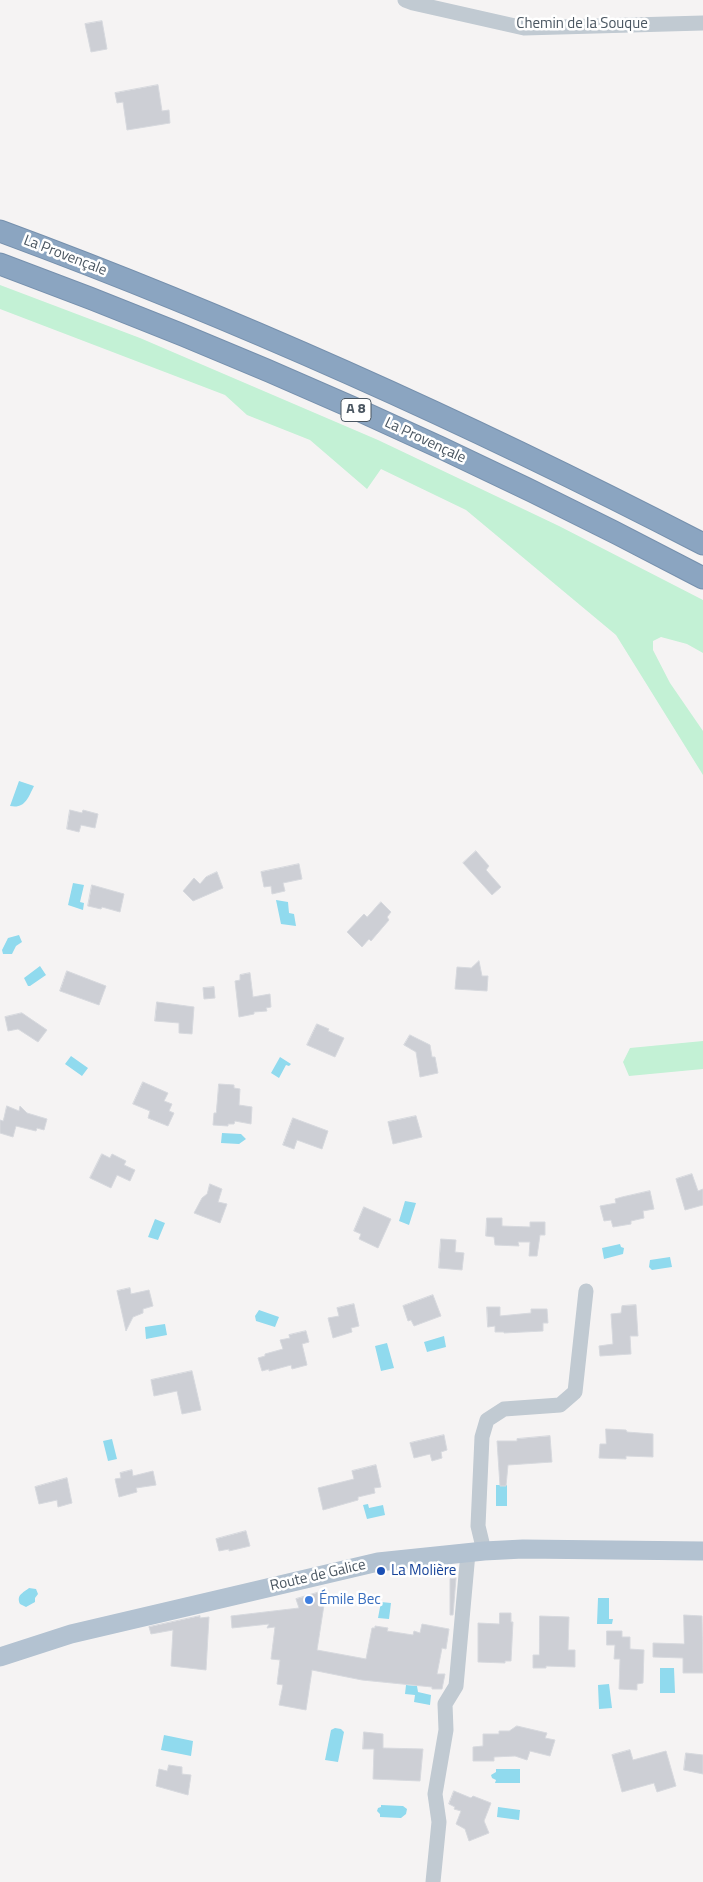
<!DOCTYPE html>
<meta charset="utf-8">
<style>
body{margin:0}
canvas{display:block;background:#f5f3f3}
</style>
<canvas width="703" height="1882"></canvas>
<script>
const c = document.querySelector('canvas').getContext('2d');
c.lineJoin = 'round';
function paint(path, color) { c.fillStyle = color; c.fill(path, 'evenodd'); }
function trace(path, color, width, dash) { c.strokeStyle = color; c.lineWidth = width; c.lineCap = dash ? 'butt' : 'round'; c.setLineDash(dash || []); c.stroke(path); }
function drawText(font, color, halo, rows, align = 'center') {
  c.font = font + ' "Titillium Web",sans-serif'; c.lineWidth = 5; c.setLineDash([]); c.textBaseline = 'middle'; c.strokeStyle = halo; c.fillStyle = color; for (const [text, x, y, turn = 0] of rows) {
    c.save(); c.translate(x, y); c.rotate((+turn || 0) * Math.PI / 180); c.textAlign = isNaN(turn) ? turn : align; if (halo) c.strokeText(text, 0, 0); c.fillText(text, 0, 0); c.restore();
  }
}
const green = new Path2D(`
 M0,285l140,53 238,102 181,86 144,74v53l-16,-9 -26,-7 -8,4v9l17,33 33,48v44l-87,-140 -150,-125 -85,-41 -14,20 -57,-49 -63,-25 -22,-20 -225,-86z
 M703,1041v28l-74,7 -6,-14 7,-14z`);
const water = new Path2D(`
 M19,781l15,5c-6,12 -9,23 -24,20z
 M73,883l11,2 -4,17 4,1 -1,7 -15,-5z
 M276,900l12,2 1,11 5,1 2,12 -15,-2z
 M19,935l3,7 -6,4 -4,8h-9l-1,-4 6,-12z
 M40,966l6,9 -16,11h-2l-4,-8z
 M71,1056l17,12 -6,8 -17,-12z
 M280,1057l11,7 -2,2 -3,-1 -7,13 -8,-5z
 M222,1133l19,1 5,5 -7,5 -18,-1z
 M405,1201l11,2 -7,22 -10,-4z
 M155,1219l10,4 -7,17 -10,-3z
 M620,1244l1,3 3,1 -1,6 -19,5 -2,-11z
 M670,1257l2,10 -20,3 -3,-3 1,-7z
 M259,1310l20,7 -4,10 -19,-6 -1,-5z
 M165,1324l2,11 -21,4 -1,-12z
 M444,1336l2,11 -19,5 -3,-10z
 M387,1343l7,25 -13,3 -6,-25z
 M112,1439l5,20 -9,2 -5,-20z
 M496,1485h11v21h-11z
 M368,1504l1,4 14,-3 2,10 -18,4 -4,-14z
 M29,1588l7,1 2,5 -3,4v4l-9,5 -6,-3c-4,-9 3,-11 9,-16z
 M598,1598h11v21h4l-1,5h-15z
 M381,1602l10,1 -2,16 -11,-1z
 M660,1668h14l1,25h-15z
 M609,1684l3,24 -13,1 -1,-24z
 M406,1685l11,1 1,6 13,3 -1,10 -16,-3 1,-7 -10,-1z
 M335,1728l6,1 3,3 -6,30 -13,-2 6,-30z
 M164,1735l29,6 -2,15 -30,-6z
 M496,1769h24v14h-25l1,-3 -4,-2 -1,-3 5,-3z
 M381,1805l22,1 4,3 -1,5 -5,4 -21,-1v-3l-3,-3 1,-3 3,-1z
 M498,1807l22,3 -1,10 -22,-3z`);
const building = new Path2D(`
 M102,21l5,28 -16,3 -6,-28z
 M158,85l4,26 7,-1 1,13 -43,7 -4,-28 -6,1 -2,-10z
 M70,810l12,3 1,-3 15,4 -3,14 -14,-3 -2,7 -12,-3z
 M476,851l13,15 -3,4 15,17 -9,8 -29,-32z
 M299,864l3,15 -19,4 2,8 -13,3 -1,-8 -7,1 -3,-15z
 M217,872l6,16 -30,13 -10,-10 11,-13 6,6 6,-7z
 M92,885l32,9 -4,18 -18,-5 -1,2 -13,-3z
 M381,902l10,10 -4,5 2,3 -18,21 -2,-2 -7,8 -15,-15 17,-18 3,3z
 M479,961l3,15h6l-1,15 -32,-2 2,-22 14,1z
 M67,971l39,15 -7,19 -39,-14z
 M250,973l3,24 17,-3 1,13 -5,1 1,3 -13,1v2l-15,3 -4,-36 5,-1v-5z
 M214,987l1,11 -11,1 -1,-11z
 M157,1002l37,5 -2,27 -13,-1v-10l-24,-2z
 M22,1013l25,17 -9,12 -20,-13 -10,2 -3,-14z
 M317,1024l12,5 -1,2 16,7 -9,19 -28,-12z
 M410,1035l20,10 2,12h3l3,16 -18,4 -4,-25 -12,-7z
 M143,1082l25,11 -4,8 8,3 -3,7 5,2 -6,13 -20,-8 2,-7 -17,-7z
 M219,1084l15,1v3l6,1 -1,16 13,2 -1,17 -16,-3 -1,3h-6v2l-15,-1 1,-12h2z
 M7,1106l12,5 1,-5 7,7 20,6 -3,11 -7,-2 -1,3 -20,-5 -3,11 -13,-4v-13l3,1z
 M416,1116l6,21 -29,7 -5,-22z
 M293,1118l35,13 -6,18 -25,-9 -3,9 -11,-4z
 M102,1154l8,4 2,-4 14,7 -2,4 11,5 -5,11 -13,-6 -6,13 -21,-10z
 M692,1174l6,17 5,-2v16l-18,5 -9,-31z
 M210,1184l12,5 -4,13 9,2 -7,19 -26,-10 8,-15 5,-4z
 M650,1191l4,18 -11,2 1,7 -13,3v3l-18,3 -2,-7 -7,1 -4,-15 16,-3 -1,-4 7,-2z
 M364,1207l27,12 -13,29 -19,-9 2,-5 -7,-3z
 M487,1218h15v8l28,1v-5h15v13h-5l-3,21h-8l1,-14h-12l1,4 -24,-1 -1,-8 -8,-1z
 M441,1239l15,1 -1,12 9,1 -2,17 -23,-2z
 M130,1288l1,6 18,-4 4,16 -10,3v4l-10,4 -7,14 -9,-40z
 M433,1295l8,21 -27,10 -3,-6 -3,1 -5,-15z
 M354,1304l5,22 -8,2 1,4 -19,6 -5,-20 11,-2 -2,-8z
 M636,1305l2,31h-8l1,18 -31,2 -1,-10 14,-2 -2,-30 10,-1 1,-7z
 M487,1307h13v9l31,-3v-4h16l1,14h-5v8l-39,2v-1h-9v-6l-7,1z
 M306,1331l3,11 -7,2 5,21 -15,4 -1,-4 -22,6v-2l-7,2 -4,-13 7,-2v-2l18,-5 -3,-9 10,-2 -1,-3z
 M192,1371l9,39 -19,4 -5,-23 -23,5 -3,-16z
 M606,1429l20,1 1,2 26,2v23l-27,-1v3l-27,-1 1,-14h6z
 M444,1435l3,15 -6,2 1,6 -10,3 -2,-7 -16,4 -4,-15z
 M550,1436l2,26 -44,3 -2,21h-6l-3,-45h20v-2z
 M376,1465l5,22 -7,1 1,5 -17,4v3l-35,10 -5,-22 36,-9 -2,-8z
 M132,1470l1,6 20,-5 3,14 -20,3 1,4 -18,5 -4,-18 6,-1 -1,-5z
 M67,1478l5,25 -14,4 -1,-7 -18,4 -4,-17z
 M246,1531l4,15 -21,5v-2l-10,2 -3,-12z
 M456,1578l-3,37h-3v-36z
 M320,1592l4,13 -7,45 49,9 6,-31h3v-2l13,2 -1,3 26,4 1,-4 6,2 2,-9 27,5 -3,20 -4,-1 -5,26h8l-3,15h-10v-2l-70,-7 -50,-10 -6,40 -27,-5 4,-20 -6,-1 3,-24 -9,-1 4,-32 -8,1 2,-4 -37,4 -1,-12 68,-8 -3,-9z
 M500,1613h11v9h2l-2,39h-6v2l-27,-1v-39l21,1z
 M684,1615l18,1 1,57h-20v-15l-30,-1v-14l31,1z
 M200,1616v2l9,-1 -3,53 -35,-4 2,-36 -22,4 -2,-7z
 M540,1616l29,1 -1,33h7v17l-29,-1v2h-13v-13h6z
 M607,1631h15v6h8v12l14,1 -1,33 -6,1v6l-18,-1 1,-30h-6l1,-14h-8z
 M517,1726l30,7 -2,5 10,2 -5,16 -20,-5 -3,9 -12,-4 -21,1v4h-21v-14l10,-1v-12h16v-3h10z
 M364,1732l19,2v14l40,1 -3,32 -47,-2 1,-30h-11z
 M630,1750l3,10 33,-9 10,35 -19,6 -3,-9 -32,9 -10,-37z
 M686,1753l17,2v19l-19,-4z
 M169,1765l13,2v7l9,1 -3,20 -32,-9 3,-17 8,2z
 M454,1791l17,7 2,-2 18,7 -7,18 5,12 -20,8 -4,-12 -9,-5 5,-13 -7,-2 1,-2 -6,-3z`);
const minor = new Path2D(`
 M405,0l8,3 111,25 179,-5
 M484,1551l-6,-25 4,-89 5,-17 17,-11 56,-4 15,-13 11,-101
 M433,1882l6,-60 -4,-28 11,-64 -1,-26 11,-18 12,-133`);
const major = new Path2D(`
 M0,1657l71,-23 307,-72 106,-11 39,-2 180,2`);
const highway = new Path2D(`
 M0,231c241,89 475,195 703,313
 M0,264c241,89 476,194 703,314`);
const markers = [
 [381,1571,5,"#1a4fb4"],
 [309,1600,5,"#3f7fe0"]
];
const shields = [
 [356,410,30]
];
const shieldNames = [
 ["A 8",356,410]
];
const streetNames = [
 ["Chemin de la Souque",582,24],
 ["La Provençale",65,256,21],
 ["La Provençale",425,441,25],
 ["Route de Galice",318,1576,-13]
];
const transitNames = [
 ["La Molière",391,1571]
];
const shopNames = [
 ["Émile Bec",319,1600]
];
paint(green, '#c3f1d5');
paint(water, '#90daee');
paint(building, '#cdcfd5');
trace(building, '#d7d9de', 1);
trace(highway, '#7690ad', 23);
trace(minor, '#c1cad2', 15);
trace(major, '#b3c2d1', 19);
trace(highway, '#8ba5c1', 21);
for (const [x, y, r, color] of markers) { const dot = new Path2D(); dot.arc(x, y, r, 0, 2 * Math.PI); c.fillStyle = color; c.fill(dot); trace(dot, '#fff', 2); }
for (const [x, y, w] of shields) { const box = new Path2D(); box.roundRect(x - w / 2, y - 11.5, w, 23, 4); c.fillStyle = '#fff'; c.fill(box); trace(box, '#4a5661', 1); }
drawText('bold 14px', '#4a5661', null, shieldNames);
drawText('15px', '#4a5661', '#fff', streetNames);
drawText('15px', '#164399', '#fff', transitNames, 'left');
drawText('15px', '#366cbe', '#fff', shopNames, 'left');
</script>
